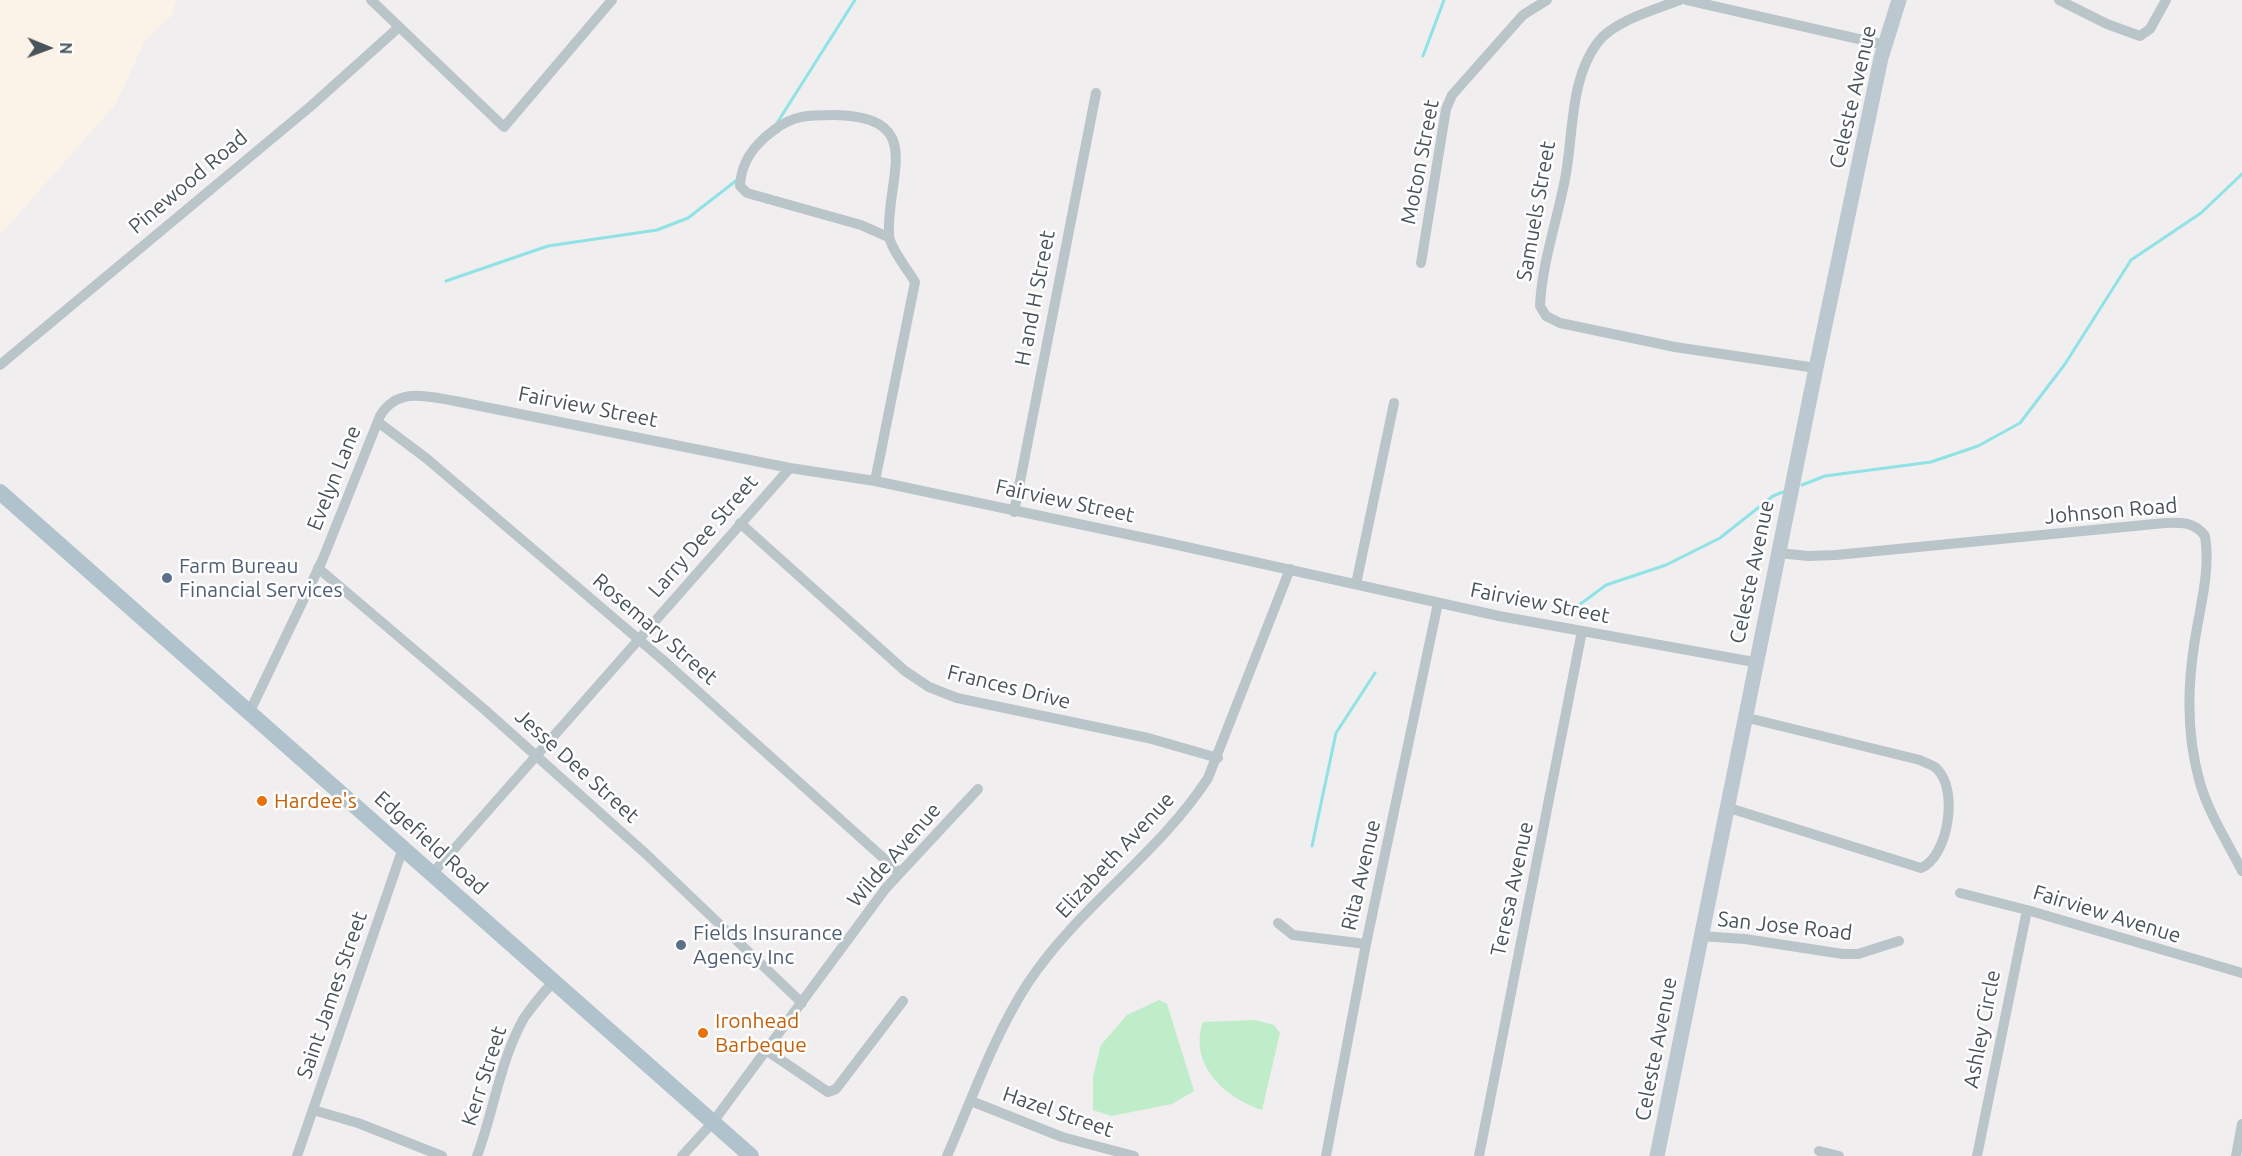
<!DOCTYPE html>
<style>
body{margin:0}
#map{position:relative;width:2242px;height:1156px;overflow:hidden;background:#f1eeef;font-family:Ubuntu,sans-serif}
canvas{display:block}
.north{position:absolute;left:18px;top:18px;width:60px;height:60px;-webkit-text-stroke:4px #fff;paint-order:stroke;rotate:91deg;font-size:16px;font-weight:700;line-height:24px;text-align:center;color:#48545a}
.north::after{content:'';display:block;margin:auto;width:21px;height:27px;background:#48545a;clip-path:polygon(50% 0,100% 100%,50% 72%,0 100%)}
</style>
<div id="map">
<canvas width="2242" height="1156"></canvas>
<div class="north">N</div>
</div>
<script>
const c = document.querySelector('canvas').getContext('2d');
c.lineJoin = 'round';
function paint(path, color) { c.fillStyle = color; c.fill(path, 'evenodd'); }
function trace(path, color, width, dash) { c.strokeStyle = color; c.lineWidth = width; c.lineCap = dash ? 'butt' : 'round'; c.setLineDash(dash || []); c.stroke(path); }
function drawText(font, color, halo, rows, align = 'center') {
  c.font = font + ' Ubuntu,sans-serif'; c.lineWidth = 5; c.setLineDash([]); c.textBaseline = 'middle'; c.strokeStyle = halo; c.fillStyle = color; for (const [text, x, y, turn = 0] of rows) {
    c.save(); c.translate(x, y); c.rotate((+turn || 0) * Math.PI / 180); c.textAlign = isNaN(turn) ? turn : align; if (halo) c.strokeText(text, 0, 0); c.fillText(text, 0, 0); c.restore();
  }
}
const commercial = new Path2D(`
 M0,0h177l-6,16 -25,23 -31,66 -115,130z`);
const green = new Path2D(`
 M1159,1000l8,4 27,87 -22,13 -61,12 -18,-6v-34l8,-31 26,-30z
 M1255,1020l19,5 6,8 -18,77c-37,-12 -74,-46 -59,-88z`);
const stream = new Path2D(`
 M1423,56l21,-56
 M777,123l78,-123
 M446,281l102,-35 109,-16 31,-12 49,-38
 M1802,485l23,-9 106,-14 47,-16 42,-23 45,-59 66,-104 70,-47 41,-39
 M1567,614l39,-29 60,-20 54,-27 53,-42 10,-4
 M1312,846l24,-113 39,-60`);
const street = new Path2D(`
 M371,0l133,127 108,-127
 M1680,0c-24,9 -66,21 -82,42 -29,38 -24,92 -33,137 -8,42 -23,84 -25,127l6,10 14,7 115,24 141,21
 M1687,0l198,45
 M2059,0l48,24 33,12 10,-7 16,-29
 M1421,263l25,-154 6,-14 71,-80 24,-15
 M0,365l311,-259 88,-79
 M378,422l48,36 238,203 236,212
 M875,481l40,-199c-6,-10 -26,-36 -26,-47 -3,-59 39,-119 -55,-120 -24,0 -41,0 -60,15 -19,14 -33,31 -34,56l7,7 114,32 27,12
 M1014,512l82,-419
 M740,523l165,148 24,16 28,11 191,40 70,20
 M1779,553l29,3 28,-1 329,-32c16,-1 30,-1 40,13 6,36 -6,74 -11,110 -7,46 -7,92 6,137 9,31 28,60 42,88
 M318,568l167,142 161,144 156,149
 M1356,584l38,-181
 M250,711l72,-150 58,-145c17,-29 46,-20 75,-15l335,67 85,13 289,61 335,74 255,46
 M1726,807l195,61c27,-11 38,-78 16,-99 -3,-4 -12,-6 -17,-9l-176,-43
 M432,874l358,-406
 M1960,893l67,17 215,63
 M1278,923l15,12 73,9
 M1700,936l45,3 98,15h15l41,-13
 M766,1050l62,42 8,-3 67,-88
 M971,1101l91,36 72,19
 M313,1110l45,13 84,33
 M1819,1151l20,5
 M297,1156l106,-308
 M477,1156c17,-45 23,-96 47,-138 9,-13 19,-25 30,-37
 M682,1156l31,-34 173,-234 92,-99
 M947,1156c25,-57 47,-121 81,-173 50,-76 131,-129 180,-205l82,-209
 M1326,1156l40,-212 72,-341
 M1479,1156l103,-525
 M1977,1156l50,-246
 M2236,1156l6,-32`);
const secondary = new Path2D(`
 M1657,1156l159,-788 65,-310 18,-58`);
const primary = new Path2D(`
 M0,492l751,664`);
const markers = [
 [167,578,6,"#5c6f8a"],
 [262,801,6,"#e8710a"],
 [681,945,6,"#5c6f8a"],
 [703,1033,6,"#e8710a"]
];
const streetNames = [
 ["Celeste Avenue",1853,97,-77],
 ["Moton Street",1420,162,-79],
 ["Pinewood Road",188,182,-40],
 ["Samuels Street",1536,211,-80],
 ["H and H Street",1035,298,-79],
 ["Fairview Street",588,407,11],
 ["Evelyn Lane",334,478,-68],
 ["Fairview Street",1065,501,12],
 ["Johnson Road",2111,511,-5],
 ["Larry Dee Street",703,536,-49],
 ["Celeste Avenue",1752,572,-78],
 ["Fairview Street",1540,603,11],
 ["Rosemary Street",655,629,41],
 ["Frances Drive",1009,687,14],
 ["Jesse Dee Street",577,766,42],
 ["Edgefield Road",431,843,42],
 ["Wilde Avenue",894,855,-49],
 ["Elizabeth Avenue",1115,855,-47],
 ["Rita Avenue",1361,875,-77],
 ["Teresa Avenue",1512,889,-78],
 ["Fairview Avenue",2107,914,17],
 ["San Jose Road",1785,926,6],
 ["Saint James Street",332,995,-71],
 ["Ashley Circle",1982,1029,-79],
 ["Celeste Avenue",1656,1049,-79],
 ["Kerr Street",484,1076,-72],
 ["Hazel Street",1058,1112,19]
];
const serviceNames = [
 ["Farm Bureau",179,566],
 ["Financial Services",179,590],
 ["Fields Insurance",693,933],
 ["Agency Inc",693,957]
];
const foodNames = [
 ["Hardee's",274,801],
 ["Ironhead",715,1021],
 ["Barbeque",715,1045]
];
paint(commercial, '#fbf2e8');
paint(green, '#bfecc9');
trace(stream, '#8fe2e6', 3);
trace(street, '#bac5ca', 10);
trace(secondary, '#bbc8cf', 15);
trace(primary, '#b0c2cb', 16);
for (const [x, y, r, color] of markers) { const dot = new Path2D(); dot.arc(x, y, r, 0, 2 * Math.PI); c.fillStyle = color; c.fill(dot); trace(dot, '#fff', 2); }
drawText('21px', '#48545a', '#fff', streetNames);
drawText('21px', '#4e5e75', '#fff', serviceNames, 'left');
drawText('21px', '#c56008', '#fff', foodNames, 'left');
</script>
